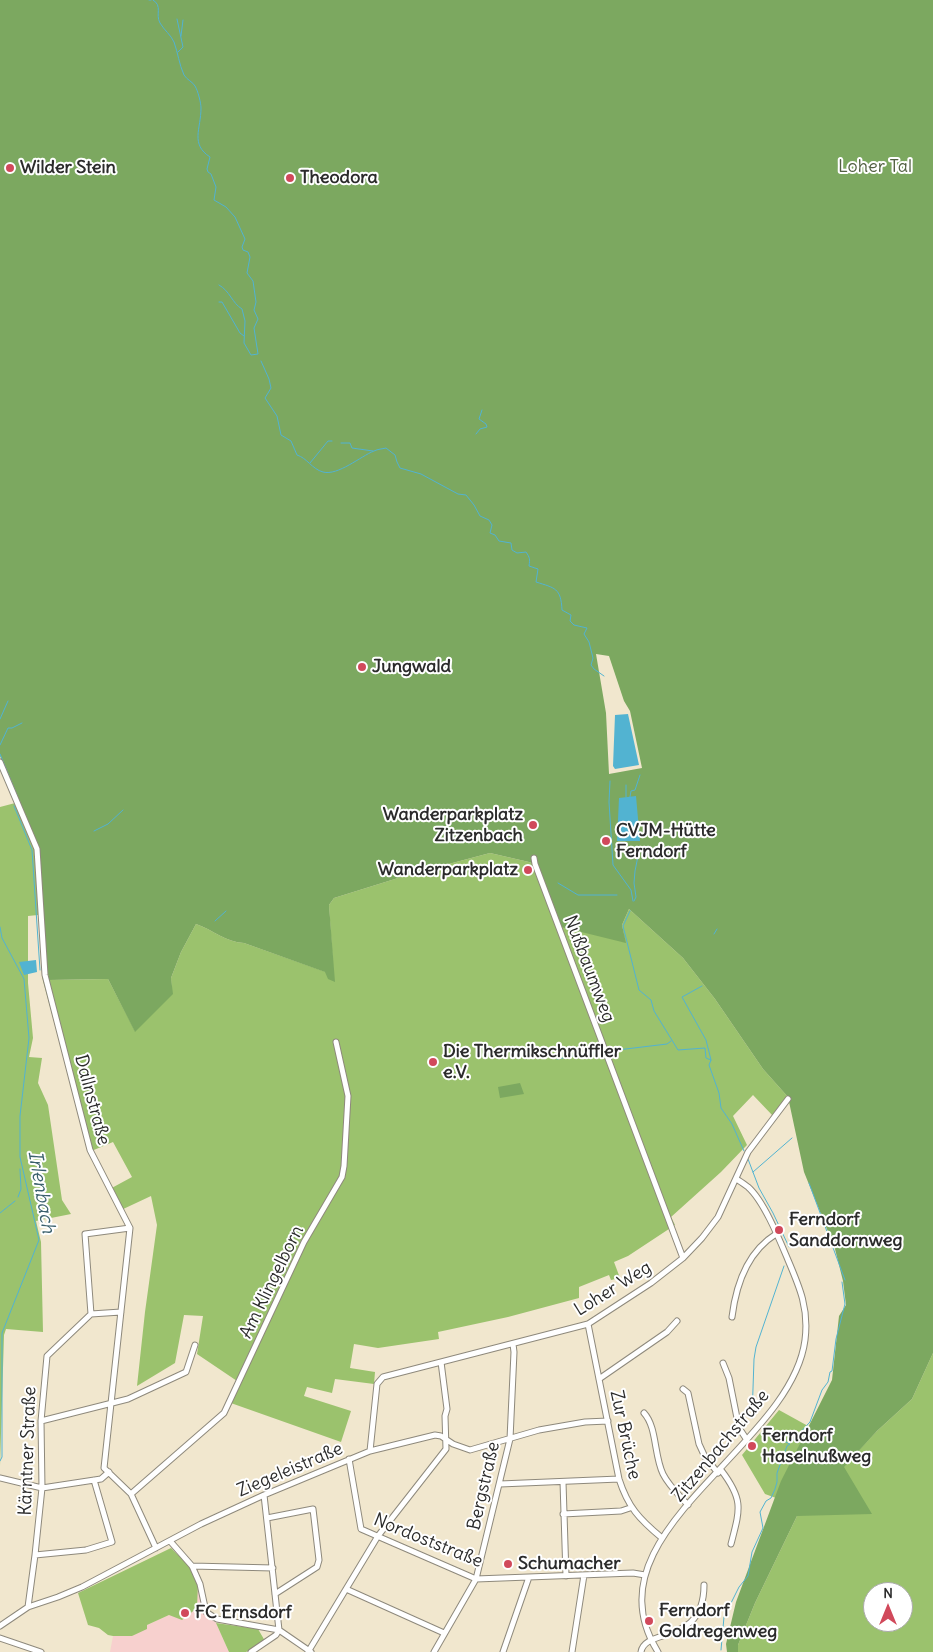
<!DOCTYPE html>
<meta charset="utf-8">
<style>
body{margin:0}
#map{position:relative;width:933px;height:1652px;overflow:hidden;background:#f1e7ce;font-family:Delius,sans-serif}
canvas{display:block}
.north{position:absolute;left:863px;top:1582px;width:50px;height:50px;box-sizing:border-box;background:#fff;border:1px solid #aaa;border-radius:50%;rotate:0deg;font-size:14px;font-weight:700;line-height:20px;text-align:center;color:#2b2b2b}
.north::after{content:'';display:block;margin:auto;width:18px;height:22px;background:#d1495b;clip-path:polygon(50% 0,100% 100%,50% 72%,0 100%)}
</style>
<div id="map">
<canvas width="933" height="1652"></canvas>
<div class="north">N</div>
</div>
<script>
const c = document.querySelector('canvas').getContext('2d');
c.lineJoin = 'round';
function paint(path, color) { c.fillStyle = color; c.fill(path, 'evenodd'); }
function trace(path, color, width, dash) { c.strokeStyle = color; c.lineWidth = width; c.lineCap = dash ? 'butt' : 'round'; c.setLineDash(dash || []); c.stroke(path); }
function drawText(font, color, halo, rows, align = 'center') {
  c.font = font + ' Delius,sans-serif'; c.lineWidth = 4; c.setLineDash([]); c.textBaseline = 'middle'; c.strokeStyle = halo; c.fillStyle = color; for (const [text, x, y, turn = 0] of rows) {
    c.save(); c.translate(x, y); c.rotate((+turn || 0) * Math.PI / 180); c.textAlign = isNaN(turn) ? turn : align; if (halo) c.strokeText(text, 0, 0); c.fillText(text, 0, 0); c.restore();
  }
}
const built = new Path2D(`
 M198,1584l7,29 11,10 13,29h-119l3,-16h19l15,-11 22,-10z`);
const green = new Path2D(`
 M19,802l18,45 1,68 -10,1v67l5,55 -4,19 13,1 -4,25 10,22 14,95 9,14 -35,7 5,21 2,90 -37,-3 -2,6 -4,131v-659z
 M490,853l39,9 8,3 88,77 -3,-17 7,-16 54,49 32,41 48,70 25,28 -15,19 -20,-21 -20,21 14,29 -26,27 -50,45 4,8 -47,31 -14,6 6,16 -9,2 -2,-5 -30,12v11l-71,19 -70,15 1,7 -61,9 -24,-4 -4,24 25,4 -1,12 -39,-5 -3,14 -25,-6 -3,9 47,15 -10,31 -113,-40 9,-21 -40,-27 6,-38 -19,-1 -9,48 -38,23 8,-74 12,-87 -6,-29 -32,15 -11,-21 24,-13 -19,-35 -24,10 -47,-175 7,3 59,-1 27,52 37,-37 -1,-16 10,-26 15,-28c17,6 30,18 48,19l82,29 8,9 -5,-76 5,-7 77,-24z
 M933,1353v299h-195v-7l17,-42 42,-87 80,-85 35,-32zM873,1592h30v30h-30z
 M779,1410l29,16 -32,72 -11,-4 -23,-39z
 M171,1548l19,19 8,17 -1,24 -15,12 -13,-5 -22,10v4l-15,7h-19l-5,-1 -9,-7 -11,-3 -10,-32z
 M216,1623l42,6 7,12 -19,11h-17z`);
const forest = new Path2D(`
 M0,0h933v1353l-21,46 -35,32 -33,36 28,47 -75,2 -42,87 -17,42v7h-11l-1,-8 10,-42 45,-121 51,-101 7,-64 7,-11 -3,-24 -8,-32 -31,-77 -16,-75 -25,-28 -48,-70 -32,-41 -54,-49 -7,16 4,18 -65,-16 -24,-62 -8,-3 -39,-9 -79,21 -77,24 -5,7 6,77 -7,-3 -3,-7 -81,-29c-18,-1 -31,-13 -48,-19l-15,28 -10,26 2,16 -38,38 -27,-53 -59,1 -11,-65 -1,-68 -37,-91zM596,654l13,2 15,45 6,10 12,57 -33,6 -3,-61z
 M520,1083l4,11 -24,4 -2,-11z`);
const water = new Path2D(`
 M628,714l11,51 -24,4 -2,-3 2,-51z
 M636,796l4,45h-23l2,-43z
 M36,960l1,12 -13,3 -5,-13z`);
const stream = new Path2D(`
 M149,0h2
 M153,0c10,6 2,14 7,23 4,7 11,12 14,19 4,11 5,22 10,33 3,5 9,7 11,11 3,5 6,17 6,22 0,21 -11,36 9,49l-3,12 1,3 3,2 5,13 -2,13 12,7 9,10 10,22 -3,8 1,3 5,2 2,5 -3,16 6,8 3,21 -2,8 4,9 -4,9 4,26 -7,1 -7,-12 1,-22 -3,-12c-10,-6 -12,-18 -23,-24
 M177,19l6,28 -5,5
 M181,36l2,-16
 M219,302h3l18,31 4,3
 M261,361l8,18 2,9 -6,10 12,18 4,19 10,6 6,14c10,3 15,14 26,17 15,4 38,-16 51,-21 4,-2 8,-2 12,-3l9,7 2,7 3,6 21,6 37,20 8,1 8,10 6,11 9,4 3,5 -2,8 5,2 4,6 12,2 1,7 5,3 9,-1c4,6 4,7 3,14l9,3 -2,13c19,6 25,6 26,28l9,5 -1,6 4,4 13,3 -3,6 5,8 4,16 -2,7 3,4 10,7
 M476,434l4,-5 7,-2 -1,-3 -7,-5 3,-9
 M341,443h9l2,5 21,3
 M310,463l18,-22h4
 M0,719l8,-18
 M0,745l8,-17h4l10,-5
 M0,754l17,41
 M610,781l-1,21 4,63 18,25 2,11
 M626,797v-12
 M630,797l1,-6 4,-1 5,-15
 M14,806l18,44 8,120
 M94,831l14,-7 15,-14
 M558,883l20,12h39
 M634,901l2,-4 -2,-14 1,-12 3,-15 -2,-9
 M630,911l-7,15 16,64 12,10 3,11 24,39 27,-2 1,10 5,2 -2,5 10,28 2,15 11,16 12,27
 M215,921l11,-10
 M0,927l2,11 22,41 5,59 -9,78v41l19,83 -37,93v124l-2,4
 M714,934l3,-5
 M702,986l-20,11 24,43 5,20
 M609,1051l58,-7 4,-3
 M604,1056l5,11
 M557,1059l45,-8
 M748,1159l11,29 14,25 16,34
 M753,1172l39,-34
 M809,1183l36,97
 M18,1197l3,-8 -1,-20
 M0,1213l15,-12
 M752,1418l2,-59 2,-12 28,-81
 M790,1443l20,-21 12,-32 6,-8 2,-10 2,-1 4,-32 9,-35 -3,-22
 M721,1650l3,-33 15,-30 9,-11 4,-24 11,-24 -3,-16 6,-11 5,-3 4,-9 2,-7v-9l10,-27 3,-2 -24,-12`);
const minor = new Path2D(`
 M0,762l37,87 8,126 45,175 40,78 -26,240 27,26 25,54
 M534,858l1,6 148,394
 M91,1314l-6,-80 45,-6
 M732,1317c4,-32 15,-65 44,-83
 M588,1324l31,155c9,28 20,40 43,59
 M723,1363l6,15 10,50 8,12
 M599,1379l68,-47 10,-11
 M683,1389l5,4 11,51 6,13 13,16
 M644,1413c13,14 10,43 19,61 6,12 16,21 25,31
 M41,1421l87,-22 58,-27 9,-27
 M370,1451l7,-67 6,-7 205,-53 63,-41 32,-25 19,-20 16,-21 30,-65 40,-53
 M349,1459l12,70 115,50 157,-6 12,2
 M721,1470c23,30 19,39 10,74
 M0,1478l42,10 59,-9 8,-7
 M563,1482l3,94
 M500,1484l119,-5
 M131,1494l93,-81 80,-171 38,-65 2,-11 4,-70 -12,-54
 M563,1514l58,-3 9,-3
 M267,1518l46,-9 6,51 -2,7 -42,27
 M170,1541l22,25 8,18 6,28 11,7 62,11 32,22
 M35,1555l51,-5 26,-8 -18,-62
 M192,1566l81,2
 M346,1589l98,44
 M28,1607l7,-52 7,-67 -1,-67 6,-65 44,-42 30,-2
 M0,1626l28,-19 30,-10 24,-10 119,-63 63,-29 106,-44 65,-16 6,1 12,8 17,6 69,-20 46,-8 23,-1
 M0,1638l41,14
 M251,1652l25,-17 3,-5 -15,-135
 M308,1652l70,-116 68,-87 -1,-33 2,-7 -6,-47
 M434,1652l42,-73 34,-140 4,-87 -1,-8
 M503,1652l26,-75
 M572,1652l12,-77
 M641,1652c4,-25 63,-6 63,-67
 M658,1652c-75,-119 133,-203 147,-312 4,-31 -5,-52 -17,-80 -8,-19 -24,-59 -40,-73 -4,-3 -8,-6 -12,-8`);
const markers = [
 [10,168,5,"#d1495b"],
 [290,178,5,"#d1495b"],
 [362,667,5,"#d1495b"],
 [533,825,5,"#d1495b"],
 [606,841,5,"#d1495b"],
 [528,870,5,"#d1495b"],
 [433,1062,5,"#d1495b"],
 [779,1230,5,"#d1495b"],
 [752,1446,5,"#d1495b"],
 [508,1564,5,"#d1495b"],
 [185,1613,5,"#d1495b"],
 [649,1621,5,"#d1495b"]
];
const parkNames = [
 ["Loher Tal",875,167]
];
const poiNames = [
 ["Wilder Stein",20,168],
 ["Theodora",300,178],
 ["Jungwald",372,667],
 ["Wanderparkplatz",523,815,"right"],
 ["Zitzenbach",523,836,"right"],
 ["CVJM-Hütte",616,831],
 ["Ferndorf",616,852],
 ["Wanderparkplatz",518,870,"right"],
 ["Die Thermikschnüffler",443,1052],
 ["e.V.",443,1073],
 ["Ferndorf",789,1220],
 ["Sanddornweg",789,1241],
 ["Ferndorf",762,1436],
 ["Haselnußweg",762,1457],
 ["Schumacher",518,1564],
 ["Ferndorf",659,1611],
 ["Goldregenweg",659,1632],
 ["FC Ernsdorf",195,1613]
];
const streetNames = [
 ["Nußbaumweg",589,969,69],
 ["Dallnstraße",92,1100,75],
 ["Am Klingelborn",272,1282,-64],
 ["Loher Weg",613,1289,-32],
 ["Zur Brüche",625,1435,78],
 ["Zitzenbachstraße",721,1446,-50],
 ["Kärntner Straße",28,1451,-88],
 ["Ziegeleistraße",290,1470,-23],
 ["Bergstraße",484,1486,-77],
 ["Nordoststraße",428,1541,22]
];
const waterNames = [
 ["Irlenbach",41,1192,80]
];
paint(built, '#f7d0ce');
paint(green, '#9bc26d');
paint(forest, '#7ca860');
paint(water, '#52b3d1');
trace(stream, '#52b3d1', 1);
trace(minor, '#8e897c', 7);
trace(minor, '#fff', 5);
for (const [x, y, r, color] of markers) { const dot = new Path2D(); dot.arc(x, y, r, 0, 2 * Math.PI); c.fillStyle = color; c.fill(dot); trace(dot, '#fff', 2); }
drawText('18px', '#526042', '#fff', parkNames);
drawText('bold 18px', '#2b2b2b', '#fff', poiNames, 'left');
drawText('18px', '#2b2b2b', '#fff', streetNames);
drawText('italic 19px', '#3b616d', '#fff', waterNames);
</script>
